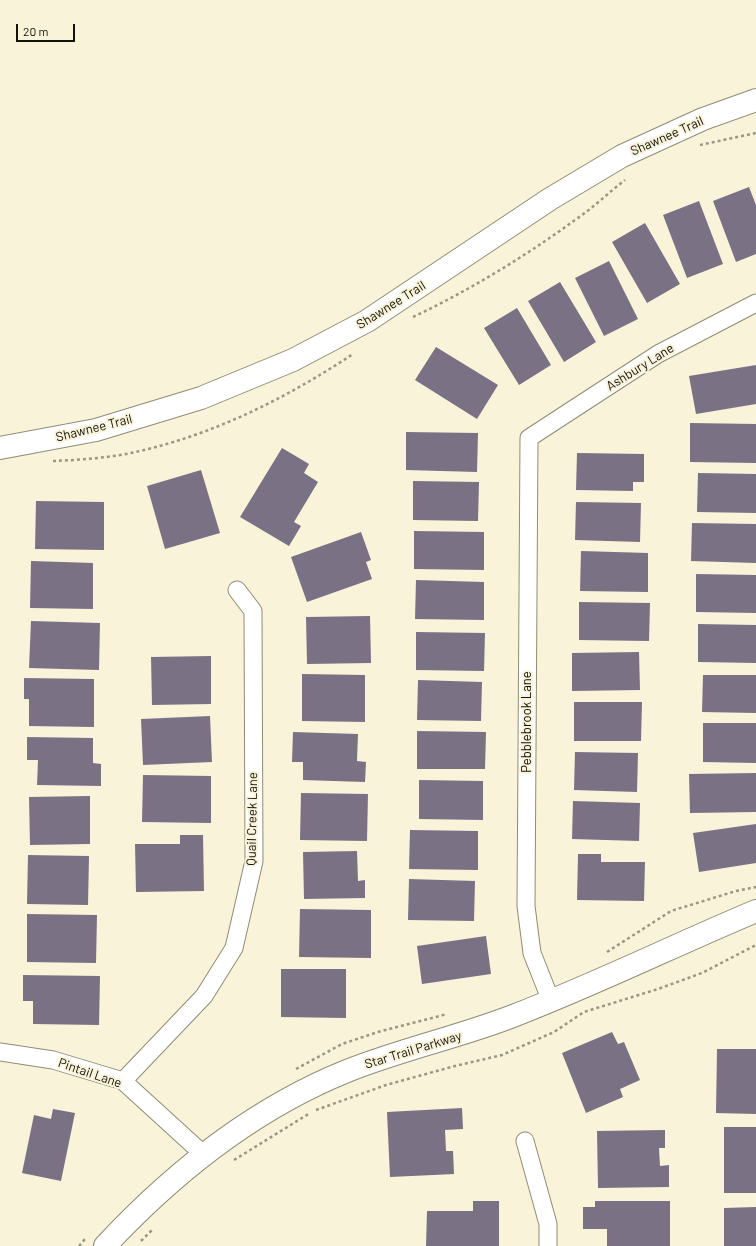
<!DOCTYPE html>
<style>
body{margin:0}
#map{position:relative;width:756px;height:1246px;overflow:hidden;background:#f8f3d9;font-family:Barlow,sans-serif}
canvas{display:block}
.scale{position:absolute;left:16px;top:24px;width:59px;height:18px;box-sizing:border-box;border:2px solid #14120a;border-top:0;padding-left:5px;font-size:12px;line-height:14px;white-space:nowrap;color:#14120a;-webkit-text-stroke:3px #f8f3d9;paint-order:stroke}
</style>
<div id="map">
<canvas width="756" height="1246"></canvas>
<div class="scale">20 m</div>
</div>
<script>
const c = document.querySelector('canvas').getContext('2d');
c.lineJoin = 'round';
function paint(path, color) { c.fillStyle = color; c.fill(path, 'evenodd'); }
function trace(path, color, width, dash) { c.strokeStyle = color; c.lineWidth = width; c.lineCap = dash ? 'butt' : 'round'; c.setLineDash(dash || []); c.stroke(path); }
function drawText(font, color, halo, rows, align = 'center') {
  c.font = font + ' Barlow,sans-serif'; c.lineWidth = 4; c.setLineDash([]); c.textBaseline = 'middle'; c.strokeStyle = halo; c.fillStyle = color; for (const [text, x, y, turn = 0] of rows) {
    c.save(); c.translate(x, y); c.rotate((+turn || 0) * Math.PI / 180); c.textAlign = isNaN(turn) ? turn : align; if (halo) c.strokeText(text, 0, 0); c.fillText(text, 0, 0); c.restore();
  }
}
const building = new Path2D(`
 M749,187l7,18v49l-20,8 -23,-61z
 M699,201l24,63 -36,14 -24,-63z
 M645,223l35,61 -33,19 -35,-61z
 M609,261l29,58 -34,17 -29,-58z
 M560,282l36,60 -32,20 -36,-61z
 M517,308l34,57 -32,20 -35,-57z
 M436,347l62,38 -21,34 -62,-39z
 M756,365v39l-60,10 -7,-38z
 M690,423l66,1v39l-66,-1z
 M406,432l72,1 -1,39 -71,-2z
 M282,448l27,16 -5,9 14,9 -24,40 7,4 -12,20 -49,-29z
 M577,453l67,1v28h-11v9l-57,-1z
 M201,470l19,63 -55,16 -18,-63z
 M698,473l58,1v39l-59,-1z
 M413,481l66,1 -1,39 -65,-1z
 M36,501l68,1v48l-69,-1z
 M576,502l65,1 -1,39 -65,-2z
 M692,523l64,1v39l-65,-2z
 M414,531l70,1v38l-70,-1z
 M361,532l10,28 -5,2 6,17 -65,23 -16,-45z
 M581,551l67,2v39l-68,-1z
 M31,561l62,2v46l-63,-1z
 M696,574l60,1v38l-60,-1z
 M416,580l68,2v38l-69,-1z
 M579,602l71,1 -1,38 -70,-1z
 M370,616l1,47 -64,1 -1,-47z
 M31,621l69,2 -1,47 -70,-2z
 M698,624l58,1v38l-58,-1z
 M416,632l69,1 -1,38 -68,-1z
 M639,652l1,38 -68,1v-38z
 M211,656v48l-59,1 -1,-48z
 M302,674l63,1v47l-63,-1z
 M703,675h53v38l-54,-1z
 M24,678l70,1v48l-65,-1v-27h-5z
 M418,680l64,2 -1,39 -64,-1z
 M574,702h68l-1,39h-67z
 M210,716l2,46 -69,3 -2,-46z
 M703,723h53v40l-53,-1z
 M417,731l69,1 -1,37h-68z
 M293,732l65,2 -1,27 9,1 -1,20 -62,-2v-18h-11z
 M27,737l66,1v25l8,1v22l-64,-1 1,-25h-11z
 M575,752l63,1 -1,39 -63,-2z
 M756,773v39l-66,1 -1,-39z
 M143,775l68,1v47l-69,-1z
 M419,780l64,1v39l-64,-1z
 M301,793l67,1 -1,47 -67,-1z
 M90,796v48l-60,1 -1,-48z
 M573,801l67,2 -1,38 -67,-2z
 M756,824v39l-57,9 -6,-39z
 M410,830l68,1v39l-69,-1z
 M180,835h23l1,56 -68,1 -1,-48h45z
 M357,851l1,30 7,-1v18l-61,1 -1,-47z
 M578,854h23v8h44l-1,39 -67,-1z
 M28,855l61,1 -1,49 -61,-1z
 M409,879l66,2 -1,40 -66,-1z
 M300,909l71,1v48l-72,-1z
 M27,914l70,1 -1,48 -69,-1z
 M486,936l5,38 -69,10 -5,-38z
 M281,969h65v49l-65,-1z
 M23,975l77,1 -1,49 -66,-1v-23h-10z
 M612,1032l6,12 6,-2 16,38 -20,9 3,8 -37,16 -24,-60z
 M717,1049h39v65l-40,-1z
 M462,1108l1,21 -18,1 1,21h7l1,23 -64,3 -3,-65z
 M53,1109l22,4 -14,68 -39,-8 12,-58 17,4z
 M724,1127h32v66h-32z
 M665,1130v18h-6l1,18 9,-1v22l-71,1 -1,-57z
 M473,1201h26v45h-73l1,-35h46z
 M595,1201h75v45h-63v-17h-24v-22h12z
 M756,1207v39h-32v-38z`);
const path = new Path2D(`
 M700,145l56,-12
 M413,317c57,-27 111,-60 162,-97 18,-12 33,-27 50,-40
 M53,461c26,-1 53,-3 78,-8 80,-17 154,-54 222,-99
 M607,952l64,-41 65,-20 20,-4
 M296,1069l46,-25 36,-12 69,-18
 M316,1110l70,-25 69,-19 47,-11 52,-23 30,-20 74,-23 44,-16 54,-28
 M234,1160l76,-47
 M141,1241l12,-12
 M79,1246l6,-7`);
const street = new Path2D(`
 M551,1001l-19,-48 -6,-47 3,-468 129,-84 98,-51
 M0,1052l53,8 70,21 80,73
 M123,1081l81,-85 30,-48 20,-87 -1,-250 -16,-21
 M525,1141l23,83v22`);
const secondary = new Path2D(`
 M0,448l96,-18 105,-32 92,-38 74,-39 183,-122 72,-43 81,-37 53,-19
 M105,1246c69,-74 148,-137 242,-175 55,-22 112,-34 166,-55 83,-32 162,-71 243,-105`);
const streetNames = [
 ["Shawnee Trail",667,136,-24],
 ["Shawnee Trail",391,305,-32],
 ["Ashbury Lane",640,367,-32],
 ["Shawnee Trail",94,428,-14],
 ["Pebblebrook Lane",527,722,-90],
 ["Quail Creek Lane",252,819,-89],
 ["Star Trail Parkway",413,1050,-17],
 ["Pintail Lane",90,1073,19]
];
paint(building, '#7b7185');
trace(street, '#908c75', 19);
trace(secondary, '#908c75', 24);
trace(path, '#9a9784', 2.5, [3, 3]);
trace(street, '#fff', 17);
trace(secondary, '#fff', 22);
drawText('13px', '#14120a', '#f8f3d9', streetNames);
</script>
